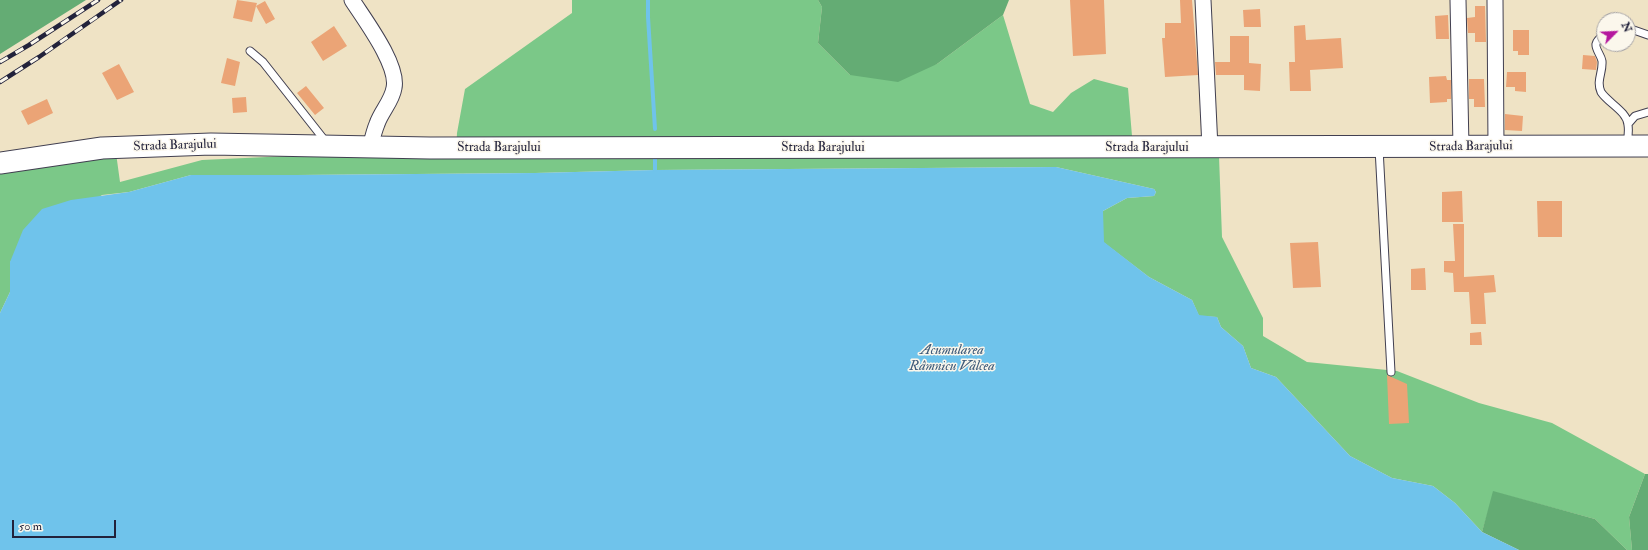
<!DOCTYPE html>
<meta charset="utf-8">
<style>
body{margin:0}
#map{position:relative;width:1648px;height:550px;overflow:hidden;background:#efe3c5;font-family:"IM FELL Double Pica",serif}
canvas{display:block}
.north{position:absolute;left:1596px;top:12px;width:40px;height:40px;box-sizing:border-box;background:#fbf7ec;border:1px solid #a4a2a5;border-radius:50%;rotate:66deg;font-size:11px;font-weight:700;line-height:16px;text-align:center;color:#22223b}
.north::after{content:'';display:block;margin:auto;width:14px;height:18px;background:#b5179e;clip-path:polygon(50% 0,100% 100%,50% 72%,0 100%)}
.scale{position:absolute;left:12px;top:520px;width:104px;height:18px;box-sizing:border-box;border:2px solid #22223b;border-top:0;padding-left:5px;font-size:12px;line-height:14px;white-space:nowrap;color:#22223b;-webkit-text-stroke:3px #fbf7ec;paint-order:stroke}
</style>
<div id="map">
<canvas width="1648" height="550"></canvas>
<div class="north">N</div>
<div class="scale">50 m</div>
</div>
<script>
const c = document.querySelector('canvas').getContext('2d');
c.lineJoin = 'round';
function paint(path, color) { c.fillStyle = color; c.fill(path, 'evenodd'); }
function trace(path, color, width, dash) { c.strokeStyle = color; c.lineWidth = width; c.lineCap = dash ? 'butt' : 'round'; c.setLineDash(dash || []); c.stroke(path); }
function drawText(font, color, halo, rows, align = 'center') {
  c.font = font + ' "IM FELL Double Pica",serif'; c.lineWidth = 3; c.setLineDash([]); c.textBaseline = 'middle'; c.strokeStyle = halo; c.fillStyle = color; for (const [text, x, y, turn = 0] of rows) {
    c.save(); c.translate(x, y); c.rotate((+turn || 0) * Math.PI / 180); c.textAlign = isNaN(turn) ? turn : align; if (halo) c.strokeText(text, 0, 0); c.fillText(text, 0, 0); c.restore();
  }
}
const green = new Path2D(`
 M572,0h246l4,7 -4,36 32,32 87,-11 66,-49 27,89 23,8 18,-19 23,-14 34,9 4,48 87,20 3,81 41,81v18l44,26 90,9 82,32 73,20 93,51 -16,43 3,33h-5l-32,-31 -101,-27 -12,40 -27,-29 -22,-17 -41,-8 -42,-22 -74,-79 -25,-9 -8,-22 -22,-19 -4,-10 -18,-1 -7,-16 -43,-23 -46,-35v-31l24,-13 27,-2 2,-4 -2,-3 -98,-22 -401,3 -120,3 -238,2h-106l-62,17 -27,3 -92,67v30l-10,21v-143l116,-17 4,29 82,-22 108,-5 146,-1 1,-21 8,-44 107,-76z`);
const forest = new Path2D(`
 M0,0h86l-86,54z
 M818,0h191l-6,15 -66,49 -39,18 -48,-7 -32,-32 4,-36z
 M1645,474h3v76h-16l-3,-33z
 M1493,491l102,28 32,31h-108l-37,-18z`);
const water = new Path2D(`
 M1056,167l98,22 2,3 -2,4 -27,2 -24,13 1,31 45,35 43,23 7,15 18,2 4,10 22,19 8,22 25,9 74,79 42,22 41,8 22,17 27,29 37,18h-1519v-237l10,-21v-30l13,-32 19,-21 29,-9 58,-8 62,-17h106l238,-2 120,-3z`);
const stream = new Path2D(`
 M648,0v17l7,112
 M655,154v16`);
const building = new Path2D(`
 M237,0l20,3 -1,3 9,-5 10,18 -9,5 -10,-18 -4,16 -19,-4z
 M1070,0h34l2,54 -33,2z
 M1180,0h12l6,75 -33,2 -3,-39h3v-15h16z
 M1475,6h10l1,36h-11v-9h-7l-1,-15 8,-1z
 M1260,9l1,18h-17l-1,-17z
 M1448,15l1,24h-13l-1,-23z
 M1305,25l1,15 35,-2 2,30 -33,2 1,21h-21l-1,-29h6l-1,-36z
 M334,26l13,20 -24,15 -12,-19z
 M1513,30h16v25h-11v-4h-5z
 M1230,36h19v27l12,1 -1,27 -16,-1v-15h-28l-1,-13h15z
 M1583,55l12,1 2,6 -1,8 -14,-1z
 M227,58l13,4 -5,24 -14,-3z
 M119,64l15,28 -17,8 -15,-27z
 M1507,72h19v20l-11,-1v-4h-9z
 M1446,76l1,4h4v19h-4v3l-17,1 -1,-26z
 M1469,79h15l1,28h-11v-8h-5z
 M306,86l18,22 -9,7 -18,-22z
 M246,97l1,15 -14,1 -1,-15z
 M47,99l6,14 -25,12 -7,-14z
 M1505,114l18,2 -1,15 -17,-1z
 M1462,191l1,31h-21v-30z
 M1537,201h25v36h-24z
 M1453,224h11v53l30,-2 2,17 -12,1 2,31h-15l-2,-32h-15l-1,-19 -9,-1v-11h11z
 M1318,242l3,45 -28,1 -3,-45z
 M1425,268l1,22h-15v-21z
 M1481,332l1,13h-12v-12z
 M1387,375l20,9 2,39 -20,1z`);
const lane = new Path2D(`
 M1628,28l20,7
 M1604,35c-3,2 -7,5 -8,9 -1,5 5,11 6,17 1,12 -6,19 -1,31 7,11 26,19 27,33 1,6 0,13 -1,19
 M250,51l13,11 63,80
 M1628,124l7,-8 13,-4
 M1379,148l12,224`);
const street = new Path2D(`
 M352,0c12,19 47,65 42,88 -2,13 -13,24 -17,36 -3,7 -5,16 -7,24
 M1203,0l7,148
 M1458,0l3,147
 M1495,0l1,147`);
const secondary = new Path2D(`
 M0,163l102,-15 109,-4 219,4 1218,-2`);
const rail = new Path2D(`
 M0,62l29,-17 69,-45
 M0,82l39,-25 82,-57`);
const streetNames = [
 ["Strada Barajului",175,146,-2],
 ["Strada Barajului",1471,147,-1],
 ["Strada Barajului",499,148],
 ["Strada Barajului",823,148],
 ["Strada Barajului",1147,148]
];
const waterNames = [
 ["Acumularea",952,351],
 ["Râmnicu Vâlcea",952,367]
];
paint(green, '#7bc888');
paint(forest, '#64ac74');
paint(water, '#6fc3eb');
trace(stream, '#6fc3eb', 4);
paint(building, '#eba476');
trace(lane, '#413f50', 9);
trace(street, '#413f50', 17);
trace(secondary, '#413f50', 23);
trace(lane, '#fff', 7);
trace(street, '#fff', 15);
trace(secondary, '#fff', 21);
trace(rail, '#22223b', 4.5);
trace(rail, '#fbf7ec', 3, [9]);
drawText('13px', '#22223b', '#fbf7ec', streetNames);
drawText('italic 14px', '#3d5a79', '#fbf7ec', waterNames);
</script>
